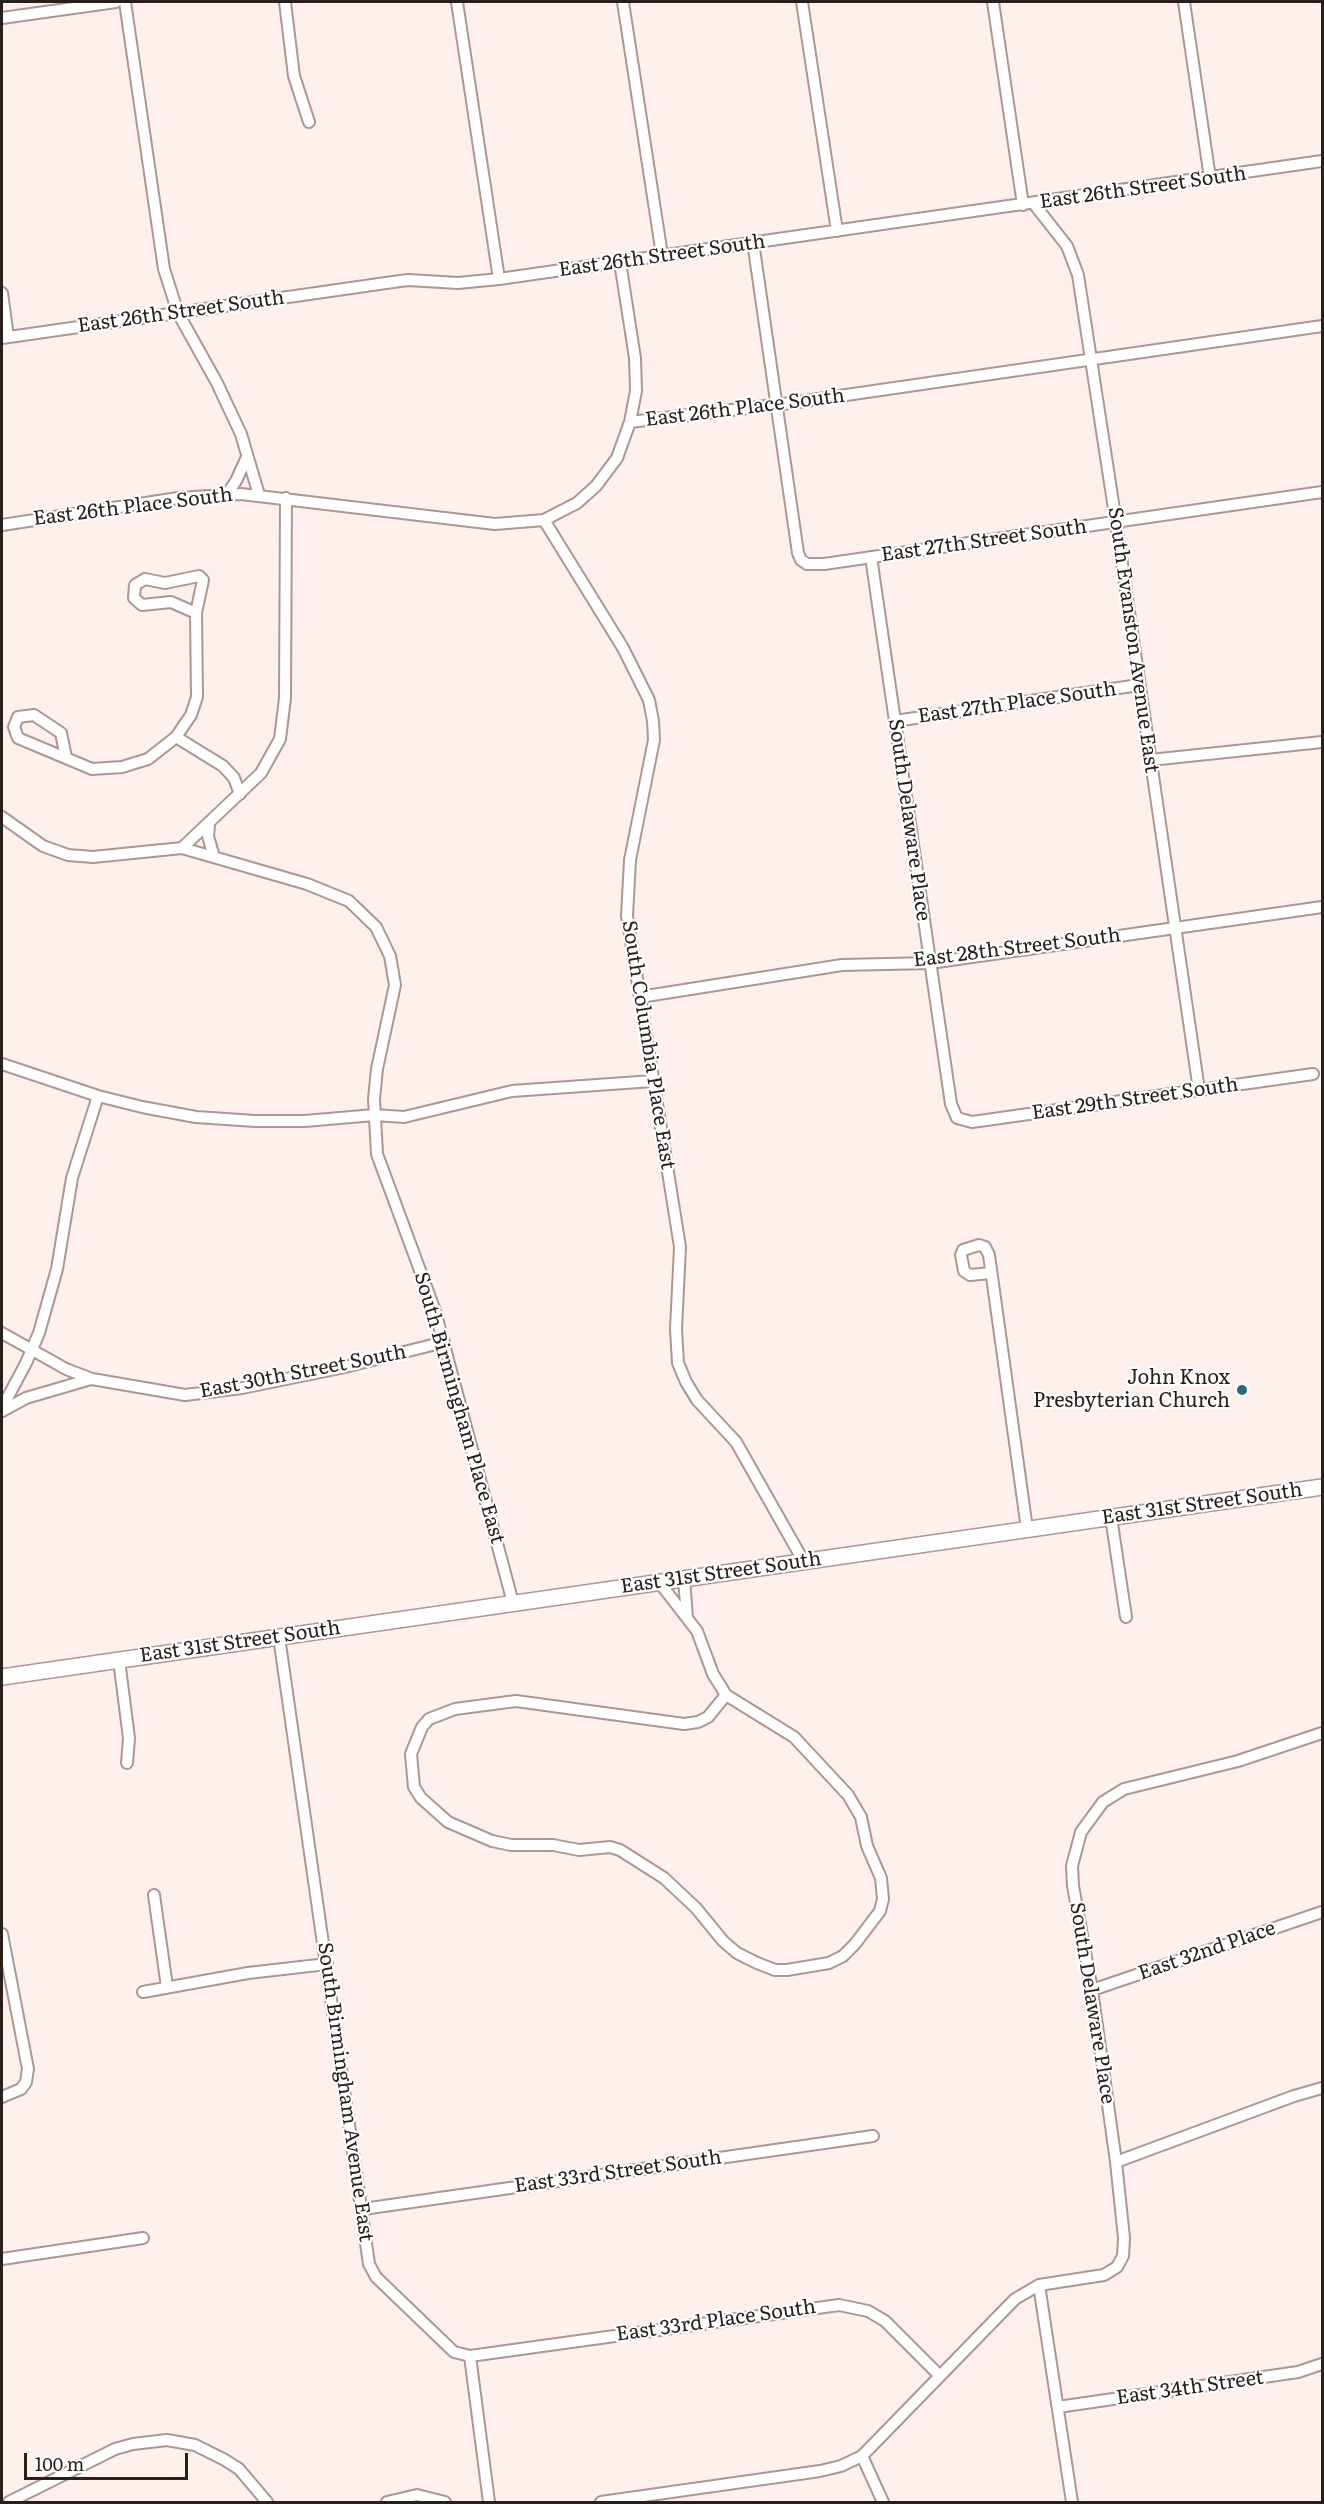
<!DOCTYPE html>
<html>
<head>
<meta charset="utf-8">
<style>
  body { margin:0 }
  #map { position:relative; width:1324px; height:2504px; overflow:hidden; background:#fff0ed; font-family:Literata,serif }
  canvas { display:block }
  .frame { position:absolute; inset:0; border:3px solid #29201e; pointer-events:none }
  .scale { position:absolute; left:24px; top:2453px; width:164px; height:27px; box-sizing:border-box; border:3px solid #29201e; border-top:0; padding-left:8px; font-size:18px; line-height:21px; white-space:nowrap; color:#29201e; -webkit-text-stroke:4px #fff; paint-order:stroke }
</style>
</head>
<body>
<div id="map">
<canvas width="1324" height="2504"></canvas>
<div class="frame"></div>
<div class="scale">100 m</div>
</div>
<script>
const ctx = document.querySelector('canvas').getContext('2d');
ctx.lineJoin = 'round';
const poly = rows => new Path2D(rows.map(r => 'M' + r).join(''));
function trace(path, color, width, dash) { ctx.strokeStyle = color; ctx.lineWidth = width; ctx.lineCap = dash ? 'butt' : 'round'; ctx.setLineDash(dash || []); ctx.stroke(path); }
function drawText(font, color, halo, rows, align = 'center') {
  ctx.font = font + ' Literata,serif'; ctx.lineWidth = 4.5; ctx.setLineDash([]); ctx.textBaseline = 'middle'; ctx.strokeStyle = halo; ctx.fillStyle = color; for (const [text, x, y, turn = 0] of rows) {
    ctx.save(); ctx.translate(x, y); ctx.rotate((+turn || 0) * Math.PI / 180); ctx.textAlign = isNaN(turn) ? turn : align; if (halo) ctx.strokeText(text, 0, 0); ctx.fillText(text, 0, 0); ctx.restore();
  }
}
const street = poly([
  [125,2,164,269,178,313,217,383,241,434,259,495],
  [285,2,294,76,309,122],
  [457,2,499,279],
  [623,2,662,255],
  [802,2,837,231],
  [993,2,1023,205],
  [1184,2,1210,178],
  [2,18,116,2],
  [1034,204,1067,246,1078,275,1114,509,1199,1090],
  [753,242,798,553,801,560,807,564,824,564,1322,492],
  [2,293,8,337],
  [2,338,393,282,408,280,458,283,499,279,1322,161],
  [630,422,791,403,1322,326],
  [227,494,236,481,247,457],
  [544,520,623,648,649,700,653,721,654,740,630,860,627,916,680,1247,676,1329,678,1363,686,1382,697,1400,736,1442,804,1562],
  [2,525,178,498,241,494,495,524,544,520,577,503,596,486,617,458,630,422,636,391,635,358,620,262],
  [871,557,951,1104,957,1118,972,1122,1313,1074],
  [895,721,1139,685],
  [176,737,223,766,234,778,240,794],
  [66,757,61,733,34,715,18,717,14,727,18,738,92,769,122,767,148,759,176,737,191,715,197,697,196,613,203,580,199,576,165,583,145,579,135,585,134,598,142,605,171,602,196,613],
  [1150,760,1322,742],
  [2,817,43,846,68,855,93,857,182,848,307,884,349,901,376,927,390,956,395,985,377,1069,374,1099,377,1154,435,1311,513,1603],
  [209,825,208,836,214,857],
  [182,848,261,773,280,739,285,698,286,498],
  [640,997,842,965,930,963,1322,907],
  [2,1064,98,1096,142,1107,196,1117,255,1121,305,1121,374,1115,404,1117,512,1091,653,1081],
  [991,1273,970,1275,964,1271,961,1255,963,1250,979,1245,985,1247,989,1255,1027,1529],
  [2,1333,66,1369,92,1379,185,1395,242,1388,345,1367,444,1342],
  [2,1408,26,1363,39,1333,57,1269,72,1178,98,1096],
  [2,1411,26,1398,91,1379],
  [1111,1517,1126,1617],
  [684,1578,687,1618],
  [659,1582,697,1631,713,1674,726,1695],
  [279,1637,369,2264,376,2277,454,2352,470,2356,489,2502],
  [119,1660,129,1738,127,1763],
  [726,1695,794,1737,848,1795,861,1817,867,1846,881,1878,883,1899,880,1911,855,1944,843,1956,829,1963,787,1970,775,1970,757,1963,737,1953,723,1941,696,1908,664,1878,620,1850,610,1847,579,1850,553,1845,511,1845,492,1841,448,1822,421,1798,414,1787,411,1754,422,1727,429,1719,455,1709,516,1701,684,1724,698,1722,708,1717,726,1695],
  [154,1895,167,1987],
  [2,1934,28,2069,26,2082,21,2089,2,2097],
  [1092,1990,1322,1912],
  [143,1992,248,1973,327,1964],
  [1116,2162,1294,2096,1322,2088],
  [363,2209,873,2136],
  [2,2259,143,2238],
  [1039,2285,1072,2502],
  [470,2356,839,2305,868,2311,885,2321,939,2375],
  [1058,2407,1298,2372,1322,2364],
  [862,2456,883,2502],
  [9,2502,115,2449,133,2444,167,2440,195,2445,225,2460,239,2469,267,2502],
  [387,2502,417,2495,445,2502],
  [601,2502,820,2471,841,2466,862,2456,1015,2299,1039,2285,1104,2275,1117,2267,1123,2256,1124,2238,1116,2162,1092,1990,1073,1886,1072,1866,1081,1832,1103,1802,1124,1789,1238,1761,1322,1733]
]);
const secondary = poly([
  [2,1677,1322,1487]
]);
const markers = [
  [1242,1390,6,"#286b7d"]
];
const streetNames = [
  ["East 26th Street South",1143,188,-8],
  ["East 26th Street South",662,256,-8],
  ["East 26th Street South",181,312,-8],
  ["East 26th Place South",745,408,-7],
  ["East 26th Place South",133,507,-7],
  ["East 27th Street South",984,541,-8],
  ["South Evanston Avenue East",1133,640,82],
  ["East 27th Place South",1017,703,-8],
  ["South Delaware Place",909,820,82],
  ["East 28th Street South",1017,948,-7],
  ["South Columbia Place East",648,1045,81],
  ["East 29th Street South",1135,1099,-8],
  ["East 30th Street South",303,1372,-11],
  ["South Birmingham Place East",459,1408,74],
  ["East 31st Street South",1202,1504,-8],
  ["East 31st Street South",721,1573,-8],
  ["East 31st Street South",240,1642,-8],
  ["East 32nd Place",1207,1951,-19],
  ["South Delaware Place",1092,2003,81],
  ["South Birmingham Avenue East",345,2092,82],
  ["East 33rd Street South",618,2172,-8],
  ["East 33rd Place South",716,2321,-8],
  ["East 34th Street",1190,2388,-8]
];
const poiNames = [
  ["John Knox",1230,1378],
  ["Presbyterian Church",1230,1401]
];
trace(street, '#ad9793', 14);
trace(secondary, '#ad9793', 18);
trace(street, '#fff', 10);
trace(secondary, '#fff', 15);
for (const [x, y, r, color] of markers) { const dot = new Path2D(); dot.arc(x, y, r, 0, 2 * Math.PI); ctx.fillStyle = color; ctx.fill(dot); trace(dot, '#fff', 2); }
drawText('20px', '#29201e', '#fff', streetNames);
drawText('20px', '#29201e', '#fff', poiNames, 'right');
</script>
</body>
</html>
